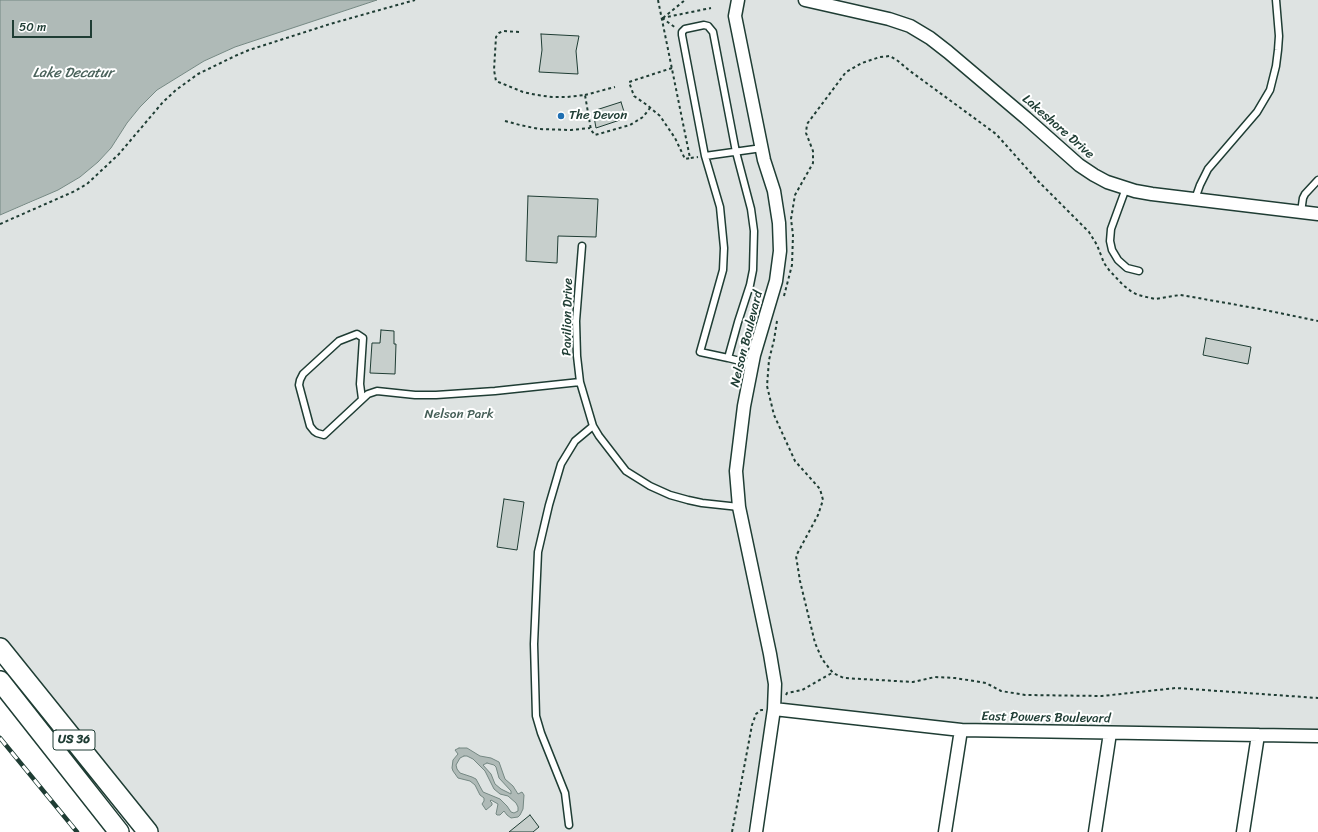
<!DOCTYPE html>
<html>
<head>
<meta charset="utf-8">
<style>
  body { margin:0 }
  #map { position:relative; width:1318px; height:832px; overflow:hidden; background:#fff; font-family:Sriracha,sans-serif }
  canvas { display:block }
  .scale { position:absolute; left:12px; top:20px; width:80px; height:18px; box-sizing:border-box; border:2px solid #1f3d34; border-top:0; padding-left:5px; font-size:12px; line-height:14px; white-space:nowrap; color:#1f3d34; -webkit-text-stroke:3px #fff; paint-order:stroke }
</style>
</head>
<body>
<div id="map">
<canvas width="1318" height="832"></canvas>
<div class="scale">50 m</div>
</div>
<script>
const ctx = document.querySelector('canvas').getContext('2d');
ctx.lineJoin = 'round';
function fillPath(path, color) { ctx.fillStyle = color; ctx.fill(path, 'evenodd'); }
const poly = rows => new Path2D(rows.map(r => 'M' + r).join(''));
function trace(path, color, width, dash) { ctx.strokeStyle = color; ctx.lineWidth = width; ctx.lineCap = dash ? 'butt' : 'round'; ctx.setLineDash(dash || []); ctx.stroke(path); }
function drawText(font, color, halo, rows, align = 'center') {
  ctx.font = font + ' Sriracha,sans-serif'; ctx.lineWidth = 4; ctx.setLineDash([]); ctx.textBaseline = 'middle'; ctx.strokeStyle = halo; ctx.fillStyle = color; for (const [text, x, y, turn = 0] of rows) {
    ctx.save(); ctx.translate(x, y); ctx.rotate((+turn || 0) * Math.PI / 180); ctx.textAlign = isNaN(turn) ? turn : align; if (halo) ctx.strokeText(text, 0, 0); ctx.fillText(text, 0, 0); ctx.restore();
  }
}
const green = poly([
  [377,0,1318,0,1318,732,963,725,768,704,748,832,157,832,0,638,0,215,32,202,80,177,98,162,111,148,127,123,140,107,157,90,204,61,235,47]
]);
const water = poly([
  [0,0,377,0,235,47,204,61,157,90,140,107,127,123,111,148,98,162,80,177,58,190,0,215,0,0],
  [459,748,467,748,480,756,491,758,499,762,505,779,513,786,518,794,522,792,524,795,523,809,520,815,518,817,511,818,507,815,504,811,500,815,497,815,496,814,498,804,491,800,490,801,492,803,492,805,486,810,482,804,484,801,484,798,480,795,475,785,470,781,458,778,453,771,452,768,453,760,458,754,455,750,459,748],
  [464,756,467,756,473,759,485,771,494,789,500,794,508,796,516,803,518,807,518,811,514,813,511,812,507,806,500,799,483,792,476,779,472,777,460,773,457,769,456,765,460,758,464,756],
  [487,763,494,765,496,767,499,778,511,791,511,794,501,789,495,784,491,774,483,765,487,763]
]);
const building = poly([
  [541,34,579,36,576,51,578,74,539,72,542,50,541,34],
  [621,102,626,118,596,128,593,111,621,102],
  [528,196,598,199,596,237,558,236,557,263,526,261,528,196],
  [381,330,394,331,394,344,396,344,395,374,370,373,372,343,380,343,381,330],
  [1206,338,1251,347,1248,364,1203,355,1206,338],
  [504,499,524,502,517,550,497,547,504,499],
  [530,815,539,827,533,832,509,832,530,815]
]);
const path = poly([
  [658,0,690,158,698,157],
  [662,18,711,8],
  [662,18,676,28],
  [663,18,685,0],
  [519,32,503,31,499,33,496,37,494,70,496,81,523,92,537,95,552,97,567,97,585,95,591,130,595,135,630,125,643,117,650,108],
  [672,68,629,82,634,96,647,105,660,116,675,138,685,159,690,158],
  [585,95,615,87],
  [505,121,520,125,539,129,571,130,590,128],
  [0,224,75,191,87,184,119,154,163,102,176,90,198,74,235,56,249,50,330,24,415,0],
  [784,296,792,265,793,235,791,219,795,195,813,163,813,151,806,133,807,124,846,72,862,63,880,57,890,56,898,61,910,71,996,134,1039,182,1089,232,1097,245,1104,263,1109,270,1123,285,1132,292,1138,295,1155,299,1180,295,1198,298,1260,309,1318,321],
  [777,321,774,340,769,360,767,386,774,415,795,461,820,489,823,500,818,515,796,556,800,581,815,643,822,659,833,673,844,678,913,682,935,677,955,678,986,683,1001,691,1025,695,1102,696,1176,688,1318,698],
  [786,695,787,693,802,690,832,673],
  [732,832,752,725,756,714,761,710,763,710]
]);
const service = poly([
  [705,156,762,148],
  [1126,188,1111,229,1110,241,1112,250,1118,260,1127,268,1139,271],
  [1195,199,1200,185,1208,169,1257,112,1270,90,1276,66,1278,50,1279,36,1276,0],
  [1301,212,1303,198,1305,194,1318,180],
  [582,246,576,321,577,356,580,382,593,426,599,436,626,471,650,486,670,495,688,500,702,503,739,507],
  [728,358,738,322,750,285,753,270,754,231,751,209,736,152,713,32,708,26,704,25,685,29,682,32,682,35,705,156,720,207,724,248,723,270,700,352,728,358,752,364],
  [362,399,360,384,363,338,357,334,339,341,303,374,300,380,299,385,310,426,314,431,317,433,324,435,368,394,377,391,415,395,436,395,495,391,580,382],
  [569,825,565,793,541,733,536,716,534,644,538,552,549,505,561,464,575,441,593,426]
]);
const minor = poly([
  [738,0,735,16,764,160,774,191,779,223,780,251,776,281,754,355,744,406,736,471,739,507,770,654,775,684,774,709,756,832],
  [805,0,889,19,910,26,930,38,948,52,1026,118,1079,165,1094,175,1107,182,1135,191,1152,194,1318,214],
  [774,709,961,730,1318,736],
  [945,832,961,730],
  [1095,832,1110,733],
  [1243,832,1258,735]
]);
const primary = poly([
  [0,648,148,832],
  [0,681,119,832]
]);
const rail = poly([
  [0,738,77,832]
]);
const markers = [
  [561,116,4,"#1f6fb2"]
];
const shields = [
  [74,740,42]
];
const shieldNames = [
  ["US 36",74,740]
];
const poiNames = [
  ["The Devon",569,116]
];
const streetNames = [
  ["Lakeshore Drive",1058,127,41],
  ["Pavilion Drive",568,317,-89],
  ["Nelson Boulevard",747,339,-76],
  ["East Powers Boulevard",1046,718,1]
];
const parkNames = [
  ["Nelson Park",459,415]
];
const waterNames = [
  ["Lake Decatur",73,73]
];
fillPath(green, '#dee3e2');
fillPath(water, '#afbab7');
trace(water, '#758883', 1);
fillPath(building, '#c7cfcc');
trace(building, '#1f3d34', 1);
trace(service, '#1f3d34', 9);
trace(minor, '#1f3d34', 15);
trace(primary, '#1f3d34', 22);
trace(path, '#1f3d34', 2, [3, 3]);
trace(service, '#fff', 6);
trace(minor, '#fff', 12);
trace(primary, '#fff', 19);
trace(rail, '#1f3d34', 4.5);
trace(rail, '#fff', 3, [9]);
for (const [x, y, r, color] of markers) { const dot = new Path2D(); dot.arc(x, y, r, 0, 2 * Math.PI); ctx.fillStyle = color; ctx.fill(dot); trace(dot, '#fff', 1.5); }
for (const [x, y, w] of shields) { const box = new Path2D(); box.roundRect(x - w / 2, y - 10, w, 20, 3); ctx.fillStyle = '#fff'; ctx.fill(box); trace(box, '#1f3d34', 1); }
drawText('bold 12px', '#1f3d34', null, shieldNames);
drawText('13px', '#1f3d34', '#fff', poiNames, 'left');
drawText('13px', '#1f3d34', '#fff', streetNames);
drawText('13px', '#455e57', '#fff', parkNames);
drawText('italic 14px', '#4a625b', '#fff', waterNames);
</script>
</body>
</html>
